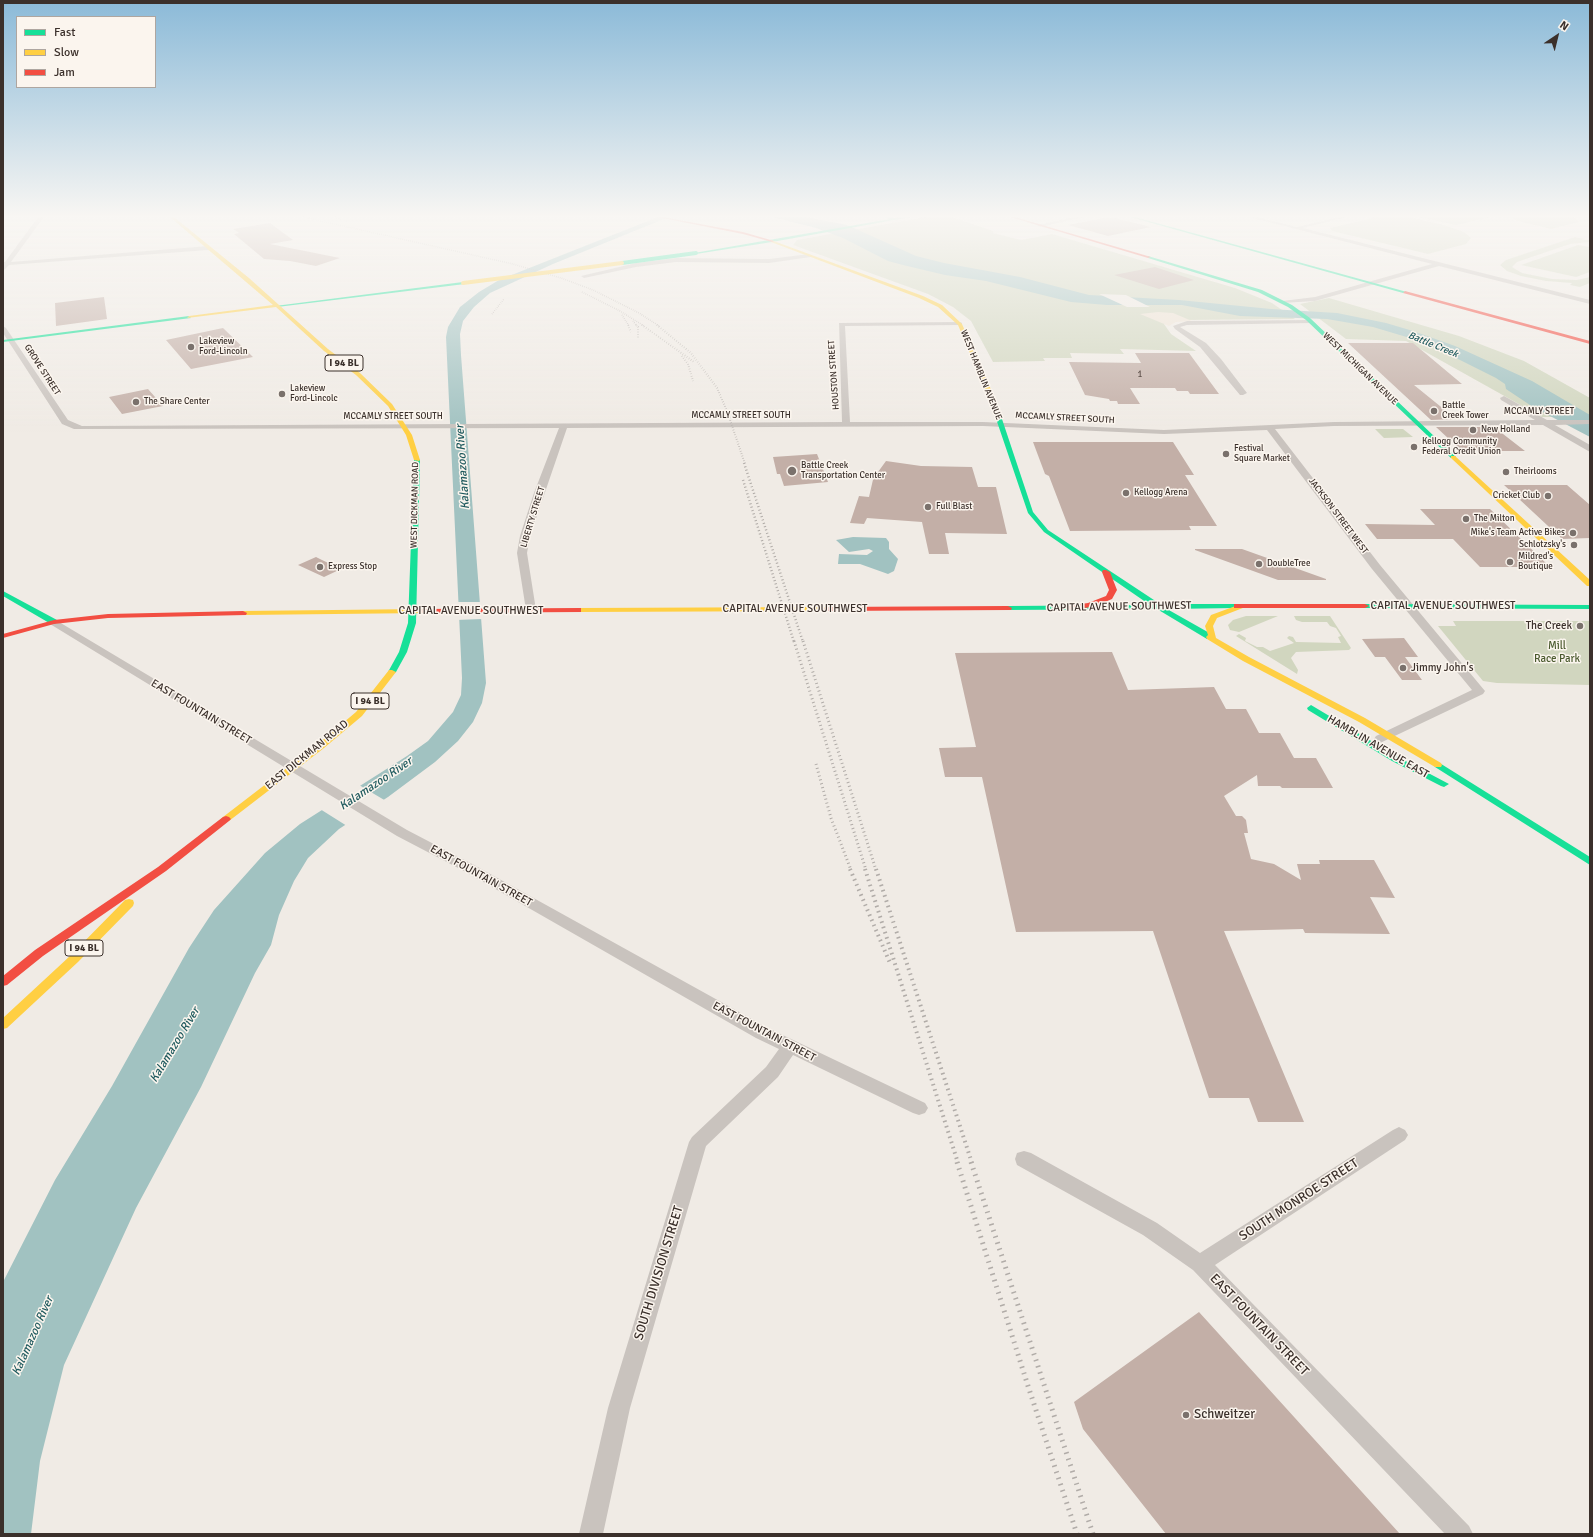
<!DOCTYPE html>
<html>
<head>
<meta charset="utf-8">
<style>
  body { margin:0 }
  #map { position:relative; width:1593px; height:1537px; overflow:hidden; background:#f0ebe5; font-family:Signika,sans-serif }
  canvas { display:block }
  .frame { position:absolute; inset:0; border:4px solid #3b302b; pointer-events:none }
  .legend { position:absolute; left:16px; top:16px; width:140px; height:72px; box-sizing:border-box; background:#fbf5ee; border:1px solid #aea6a0; margin:0; padding:5px 7px; list-style:none; font-size:12px; color:#3b302b }
  .legend li { display:flex; align-items:center; gap:8px; height:20px }
  .legend b { width:20px; border:1px solid #aea6a0 }
  .north { position:absolute; left:1537px; top:16px; width:40px; height:40px; -webkit-text-stroke:3px #fbf5ee; paint-order:stroke; rotate:35deg; font-size:11px; font-weight:700; line-height:16px; text-align:center; color:#3b302b }
  .north::after { content:''; display:block; margin:auto; width:14px; height:18px; background:#3b302b; clip-path:polygon(50% 0,100% 100%,50% 72%,0 100%) }
</style>
</head>
<body>
<div id="map">
<canvas width="1593" height="1537"></canvas>
<div class="frame"></div>
<ul class="legend">
<li><b style="height:5px;background:#16e098"></b>Fast</li>
<li><b style="height:5px;background:#ffcf43"></b>Slow</li>
<li><b style="height:5px;background:#f24e42"></b>Jam</li>
</ul>
<div class="north">N</div>
</div>
<script>
const ctx = document.querySelector('canvas').getContext('2d');
ctx.lineJoin = 'round';
function fillPath(path, color) { ctx.fillStyle = color; ctx.fill(path, 'evenodd'); }
const poly = rows => new Path2D(rows.map(r => 'M' + r).join(''));
function trace(path, color, width, dash) { ctx.strokeStyle = color; ctx.lineWidth = width; ctx.lineCap = dash ? 'butt' : 'round'; ctx.setLineDash(dash || []); ctx.stroke(path); }
function drawText(font, color, halo, rows, align = 'center') {
  ctx.font = font + ' Signika,sans-serif'; ctx.lineWidth = 3; ctx.setLineDash([]); ctx.textBaseline = 'middle'; ctx.strokeStyle = halo; ctx.fillStyle = color; for (const [text, x, y, turn = 0] of rows) {
    ctx.save(); ctx.translate(x, y); ctx.rotate((+turn || 0) * Math.PI / 180); ctx.textAlign = isNaN(turn) ? turn : align; if (halo) ctx.strokeText(text, 0, 0); ctx.fillText(text, 0, 0); ctx.restore();
  }
}
const green = poly([
  [926,217,952,217,993,231,993,233,1021,240,1052,234,1235,288,1272,303,1295,319,1182,320,1164,324,1171,334,1196,351,1120,349,1124,354,1070,353,1072,358,1043,358,1045,361,993,362,971,321,953,307,928,294,793,245,797,240],
  [1377,217,1408,217,1444,225,1464,232,1471,238,1466,244,1428,254,1332,231,1330,228],
  [1418,217,1491,217,1456,225],
  [1508,217,1567,217,1575,218,1579,222,1551,229,1518,221],
  [1575,237,1585,239,1582,240,1590,240,1590,242,1570,244,1517,262,1512,267,1522,273,1552,279,1577,280,1590,277,1590,283,1580,287,1570,285,1572,283,1546,281,1521,276,1507,271,1500,265,1506,260],
  [1578,245,1590,247,1590,272,1576,277,1521,265],
  [1329,298,1459,336,1524,361,1590,398,1590,417,1542,417,1406,341,1346,339,1300,304],
  [1375,429,1403,429,1413,437,1384,438],
  [1246,616,1278,616,1239,632,1230,630,1228,625,1233,620],
  [1294,616,1330,616,1351,648,1349,650,1296,652,1291,658,1298,670,1297,674,1236,636,1239,634,1246,638,1245,641,1257,647,1263,647,1270,651,1294,643,1287,638,1289,636,1293,637,1296,642,1341,643,1338,637,1341,636,1336,628,1330,626,1327,622,1302,622,1296,620],
  [1453,621,1590,621,1590,685,1497,683,1483,681,1438,626,1456,626]
]);
const plaza = poly([
  [1158,312,1173,313,1192,321,1176,322,1169,326,1140,314]
]);
const water = poly([
  [658,217,669,217,553,264,490,293,474,307,463,321,460,334,461,355,486,683,482,703,473,722,458,741,435,762,388,797,339,829,308,858,294,881,279,915,271,945,255,973,201,1087,136,1208,64,1365,40,1461,31,1534,3,1534,3,1282,55,1180,112,1086,189,948,214,910,265,853,300,824,407,756,428,741,453,712,461,695,462,678,446,337,448,327,460,307,479,292,499,280],
  [772,217,806,217,847,225,916,256,944,263,1020,277,1089,295,1179,300,1271,309,1337,313,1386,323,1413,331,1455,346,1532,381,1590,415,1590,437,1533,407,1506,389,1505,384,1496,378,1448,354,1420,341,1373,327,1327,319,1240,316,1182,305,1107,305,1071,302,986,281,945,275,903,265,888,261,843,238,816,228],
  [853,537,886,538,889,542,889,549,898,559,894,571,888,574,860,564,838,564,839,554,867,555,873,551,869,549,849,552,836,540]
]);
const pier = poly([
  [1099,294,1126,295,1150,307,1127,307],
  [456,602,481,602,482,619,456,620],
  [359,785,386,801,347,826,320,809]
]);
const building = poly([
  [1104,218,1115,218,1151,227,1108,236,1068,225],
  [270,223,293,240,270,244,340,258,316,266,290,261,264,259,234,234,239,233,233,229],
  [1155,267,1194,280,1159,289,1114,275],
  [104,297,107,319,56,326,55,303],
  [223,328,253,357,191,369,166,340],
  [1348,343,1413,343,1462,384,1414,385,1456,419,1431,420],
  [1135,353,1189,353,1219,394,1190,394,1188,391,1177,391,1175,388,1130,388,1140,404,1118,404,1117,401,1110,401,1109,399,1085,395,1069,362,1141,363],
  [148,389,163,406,122,414,109,397],
  [1436,427,1494,427,1525,451,1462,451],
  [1033,442,1173,442,1194,475,1185,475,1217,526,1189,526,1191,530,1070,531,1049,476,1045,474],
  [817,454,828,482,784,486,780,474,777,474,773,457],
  [886,461,921,466,972,467,978,487,996,487,1007,534,945,533,949,554,929,554,922,522,867,518,864,524,850,523,859,496,869,497,875,471,878,472],
  [1504,485,1567,485,1590,505,1590,538,1562,539],
  [1420,509,1490,509,1550,567,1480,567,1453,539,1377,539,1365,524,1435,525],
  [1195,549,1242,549,1326,579,1326,580,1278,580,1195,550],
  [316,557,322,560,341,569,324,577,298,565],
  [1404,638,1418,657,1405,657,1422,680,1402,680,1385,657,1375,657,1362,639],
  [1112,652,1128,690,1214,687,1226,709,1246,709,1259,733,1280,733,1294,758,1316,758,1333,788,1282,788,1280,786,1258,786,1257,775,1224,796,1236,816,1242,816,1246,820,1248,833,1244,833,1251,859,1274,864,1301,880,1297,864,1320,864,1319,860,1374,860,1395,898,1370,897,1390,934,1305,933,1303,929,1224,931,1304,1122,1258,1122,1249,1098,1209,1098,1153,931,1016,932,982,777,945,777,939,748,976,747,955,653],
  [1199,1312,1400,1534,1166,1534,1083,1429,1074,1402]
]);
const street = poly([
  [38,217,44,217,11,262,208,246,211,248,208,250,9,265,3,271,3,262,5,262,38,217],
  [1075,217,1085,217,1040,227,1037,225,1075,217],
  [1249,217,1257,217,1297,227,1339,217,1347,217,1303,228,1590,300,1590,304,1439,266,1315,301,1282,303,1282,301,1315,297,1432,264,1249,217],
  [809,254,812,256,811,257,769,263,676,262,636,267,584,278,581,276,636,263,676,258,769,259,809,254],
  [1310,320,1313,322,1312,323,1187,325,1180,327,1206,343,1221,359,1247,393,1243,395,1240,395,1200,347,1175,329,1173,326,1187,321,1310,320],
  [960,322,962,323,962,325,845,326,850,422,983,422,1164,430,1334,422,1535,420,1501,400,1500,398,1504,396,1547,420,1590,420,1590,424,1555,425,1590,445,1590,452,1543,425,1334,426,1275,429,1380,565,1485,691,1483,694,1380,743,1376,742,1374,739,1376,736,1472,690,1372,569,1267,430,1164,434,983,426,567,428,530,536,527,553,536,610,531,613,526,610,517,553,520,536,534,493,559,428,74,429,62,424,3,333,3,326,6,328,68,420,82,426,842,422,839,323,960,322],
  [54,619,407,830,474,865,768,1028,925,1103,928,1108,925,1113,919,1115,913,1113,793,1055,778,1077,706,1146,630,1408,603,1534,579,1534,608,1408,689,1142,692,1137,766,1067,779,1049,756,1038,464,871,397,836,50,624,49,622,54,619],
  [1399,1127,1405,1130,1408,1135,1405,1140,1215,1265,1469,1526,1473,1534,1445,1534,1193,1270,1143,1235,1017,1165,1015,1159,1017,1153,1024,1151,1031,1153,1157,1223,1200,1253,1393,1130,1399,1127]
]);
const fast = poly([
  [884,217,895,218,911,217,772,242,696,254,694,253,890,219,884,217],
  [1130,217,1135,217,1407,292,1403,293,1130,217],
  [1148,256,1262,290,1292,305,1310,318,1456,457,1451,458,1306,320,1288,307,1258,292,1148,258,1148,256],
  [463,282,465,284,277,307,275,306,463,282],
  [189,316,191,318,3,342,3,340,189,316],
  [993,399,996,401,1033,512,1048,530,1160,604,1240,604,1240,608,1237,608,1167,609,1213,635,1214,637,1213,639,1207,639,1157,609,1005,610,1004,608,1008,606,1150,605,1044,532,1028,513,990,401,993,399],
  [417,458,420,460,416,623,407,652,396,672,392,674,388,672,399,652,408,623,414,460,417,458],
  [3,591,57,620,58,622,54,624,51,624,3,596,3,591],
  [1362,604,1590,605,1590,609,1365,608,1362,608,1362,604],
  [1311,705,1398,757,1449,784,1444,787,1441,786,1392,761,1308,710,1307,708,1311,705],
  [1438,762,1590,857,1590,865,1435,767,1434,765,1435,763,1438,762]
]);
const slow = poly([
  [170,217,174,217,249,278,328,349,360,373,392,404,412,435,420,460,419,461,414,460,406,435,388,406,356,375,324,351,276,307,187,318,189,316,273,305,170,217],
  [771,240,923,296,942,305,962,324,996,401,995,402,990,401,958,325,938,307,919,298,771,242,771,240],
  [1451,456,1455,456,1590,580,1590,586,1587,586,1451,458,1451,456],
  [1241,604,1247,604,1248,606,1217,618,1213,626,1216,638,1249,657,1365,718,1441,763,1442,765,1441,767,1435,767,1359,722,1243,661,1207,639,1206,637,1208,635,1205,626,1211,615,1241,604],
  [827,607,830,607,830,611,578,612,574,610,578,608,827,607],
  [423,609,427,611,426,613,243,615,239,613,243,611,423,609],
  [389,670,392,670,396,672,362,716,324,748,229,821,223,821,221,819,223,817,318,744,356,712,389,670],
  [129,899,133,900,134,903,133,906,78,962,7,1028,3,1029,3,1018,70,956,125,900,129,899]
]);
const jam = poly([
  [657,217,663,217,743,232,774,241,772,242,743,234,657,217],
  [1010,217,1015,217,1151,257,1148,258,1010,217],
  [1405,291,1590,341,1590,344,1403,293,1405,291],
  [1103,570,1106,570,1110,572,1117,590,1112,599,1093,607,1067,610,1067,606,1088,603,1106,596,1109,590,1102,572,1103,570],
  [1234,604,1365,604,1369,606,1365,608,1234,608,1234,604],
  [1008,606,1012,608,1011,610,827,611,823,609,827,607,1008,606],
  [578,608,581,608,581,612,423,613,419,611,423,609,578,608],
  [243,611,247,613,246,615,108,618,54,624,3,638,3,634,54,620,108,614,243,611],
  [226,816,229,817,231,819,229,821,166,871,43,956,7,985,3,986,3,976,35,950,158,867,223,817,226,816]
]);
const railFar5 = poly([
  [303,217,513,264,561,278,593,290,639,313,659,326],
  [335,217,348,222],
  [582,292,620,311,644,326],
  [492,314,504,299],
  [622,315,629,326],
  [633,321,637,326]
]);
const railFar4 = poly([
  [628,325,631,332],
  [636,325,638,327,638,339],
  [642,325,694,362],
  [657,325,691,353,717,388,727,411,745,464],
  [682,356,688,364,693,381]
]);
const railFar3 = poly([
  [744,463,803,642],
  [743,480,794,642]
]);
const railFar2 = poly([
  [794,641,866,870],
  [803,641,876,870],
  [816,764,831,818,851,870]
]);
const railFar1 = poly([
  [850,869,890,963],
  [865,869,958,1163],
  [876,869,972,1163]
]);
const rail = poly([
  [957,1162,1028,1386,1077,1534],
  [971,1162,1093,1534]
]);
const fastBridge = poly([
  [622,263,696,253]
]);
const slowBridge = poly([
  [463,283,622,263]
]);
const markers = [
  [191,347,4,"#7a716c"],
  [282,394,4,"#7a716c"],
  [136,402,4,"#7a716c"],
  [1434,411,4,"#7a716c"],
  [1473,430,4,"#7a716c"],
  [1414,447,4,"#7a716c"],
  [1226,454,4,"#7a716c"],
  [792,471,5,"#7a716c"],
  [1506,472,4,"#7a716c"],
  [1126,493,4,"#7a716c"],
  [1548,496,4,"#7a716c"],
  [928,507,4,"#7a716c"],
  [1466,519,4,"#7a716c"],
  [1573,533,4,"#7a716c"],
  [1574,545,4,"#7a716c"],
  [1510,562,4,"#7a716c"],
  [1259,564,4,"#7a716c"],
  [320,567,4,"#7a716c"],
  [1580,626,4,"#7a716c"],
  [1403,668,4,"#7a716c"],
  [1186,1415,4,"#7a716c"]
];
const farPoinames = [
  ["Lakeview",199,342],
  ["Ford-Lincoln",199,352],
  ["Lakeview",290,389],
  ["Ford-Lincolc",290,399],
  ["The Share Center",144,402],
  ["Battle",1442,406],
  ["Creek Tower",1442,416],
  ["New Holland",1481,430],
  ["Kellogg Community",1422,442],
  ["Federal Credit Union",1422,452],
  ["Festival",1234,449],
  ["Square Market",1234,459],
  ["Battle Creek",801,466],
  ["Transportation Center",801,476],
  ["Theirlooms",1514,472],
  ["Kellogg Arena",1134,493],
  ["Cricket Club",1540,496,"right"],
  ["Full Blast",936,507],
  ["The Milton",1474,519],
  ["Mike's Team Active Bikes",1565,533,"right"],
  ["Schlotzsky's",1566,545,"right"],
  ["Mildred's",1518,557],
  ["Boutique",1518,567],
  ["DoubleTree",1267,564],
  ["Express Stop",328,567]
];
const farStreetnames = [
  ["WEST MICHIGAN AVENUE",1360,369,44],
  ["GROVE STREET",42,370,57],
  ["HOUSTON STREET",834,375,-94],
  ["WEST HAMBLIN AVENUE",981,375,68],
  ["MCCAMLY STREET",1539,412],
  ["MCCAMLY STREET SOUTH",741,416],
  ["MCCAMLY STREET SOUTH",393,417],
  ["MCCAMLY STREET SOUTH",1065,418,3],
  ["WEST DICKMAN ROAD",415,505,-89],
  ["JACKSON STREET WEST",1338,516,53],
  ["LIBERTY STREET",533,517,-73]
];
const numberNames = [
  ["1",1140,375]
];
const farWaternames = [
  ["Battle Creek",1433,345,22]
];
const shields = [
  [344,363,38],
  [370,701,38],
  [84,948,38]
];
const shieldNames = [
  ["I 94 BL",344,363],
  ["I 94 BL",370,701],
  ["I 94 BL",84,948]
];
const streetNames = [
  ["CAPITAL AVENUE SOUTHWEST",1443,606],
  ["CAPITAL AVENUE SOUTHWEST",1119,607,-1],
  ["CAPITAL AVENUE SOUTHWEST",795,609],
  ["CAPITAL AVENUE SOUTHWEST",471,611],
  ["EAST FOUNTAIN STREET",201,712,31],
  ["HAMBLIN AVENUE EAST",1378,747,30],
  ["EAST DICKMAN ROAD",307,755,-39],
  ["EAST FOUNTAIN STREET",481,876,29],
  ["EAST FOUNTAIN STREET",764,1032,28]
];
const poiNames = [
  ["The Creek",1572,626],
  ["Jimmy John's",1411,668,"left"]
];
const parkNames = [
  ["Mill",1557,646],
  ["Race Park",1557,659]
];
const waterNames = [
  ["Kalamazoo River",463,467,-94],
  ["Kalamazoo River",376,784,-34],
  ["Kalamazoo River",175,1045,-59],
  ["Kalamazoo River",33,1336,-66]
];
const nearStreetnames = [
  ["SOUTH MONROE STREET",1299,1200,-33],
  ["SOUTH DIVISION STREET",659,1273,-73],
  ["EAST FOUNTAIN STREET",1259,1325,46]
];
const nearPoinames = [
  ["Schweitzer",1194,1415]
];
fillPath(green, '#d1d6bf');
fillPath(plaza, '#eee3d5');
fillPath(water, '#a1c2c1');
fillPath(pier, '#f0ebe5');
fillPath(building, '#c3afa7');
fillPath(street, '#c9c3be');
fillPath(fast, '#16e098');
fillPath(slow, '#ffcf43');
fillPath(jam, '#f24e42');
trace(railFar5, '#b1aca8', 1.5, [0.5, 1.5]);
trace(railFar4, '#b1aca8', 2, [0.5, 2]);
trace(railFar3, '#b1aca8', 2.5, [1, 2.5]);
trace(railFar2, '#b1aca8', 3, [1, 3]);
trace(railFar1, '#b1aca8', 4, [1.5, 4]);
trace(rail, '#b1aca8', 5, [1.5, 5]);
trace(fastBridge, '#16e098', 4);
trace(slowBridge, '#ffcf43', 4);
const sky = ctx.createLinearGradient(0, 0, 0, 432);
sky.addColorStop(0, '#8bbad8');
sky.addColorStop(0.5, '#f8f6f3');
sky.addColorStop(1, '#f8f6f300');
ctx.fillStyle = sky;
ctx.fillRect(0, 0, 1593, 432);
for (const [x, y, r, color] of markers) { const dot = new Path2D(); dot.arc(x, y, r, 0, 2 * Math.PI); ctx.fillStyle = color; ctx.fill(dot); trace(dot, '#fbf5ee', 1.5); }
drawText('9px', '#3b302b', '#fbf5ee', farPoinames, 'left');
drawText('9px', '#3b302b', '#fbf5ee', farStreetnames);
drawText('9px', '#5d504a', null, numberNames);
drawText('italic 10px', '#1f5a5e', '#fbf5ee', farWaternames);
for (const [x, y, w] of shields) { const box = new Path2D(); box.roundRect(x - w / 2, y - 8, w, 16, 3); ctx.fillStyle = '#fbf5ee'; ctx.fill(box); trace(box, '#3b302b', 1); }
drawText('bold 10px', '#3b302b', null, shieldNames);
drawText('11px', '#3b302b', '#fbf5ee', streetNames);
drawText('11px', '#3b302b', '#fbf5ee', poiNames, 'right');
drawText('11px', '#4a5a2e', '#fbf5ee', parkNames);
drawText('italic 12px', '#1f5a5e', '#fbf5ee', waterNames);
drawText('13px', '#3b302b', '#fbf5ee', nearStreetnames);
drawText('13px', '#3b302b', '#fbf5ee', nearPoinames, 'left');
</script>
</body>
</html>
